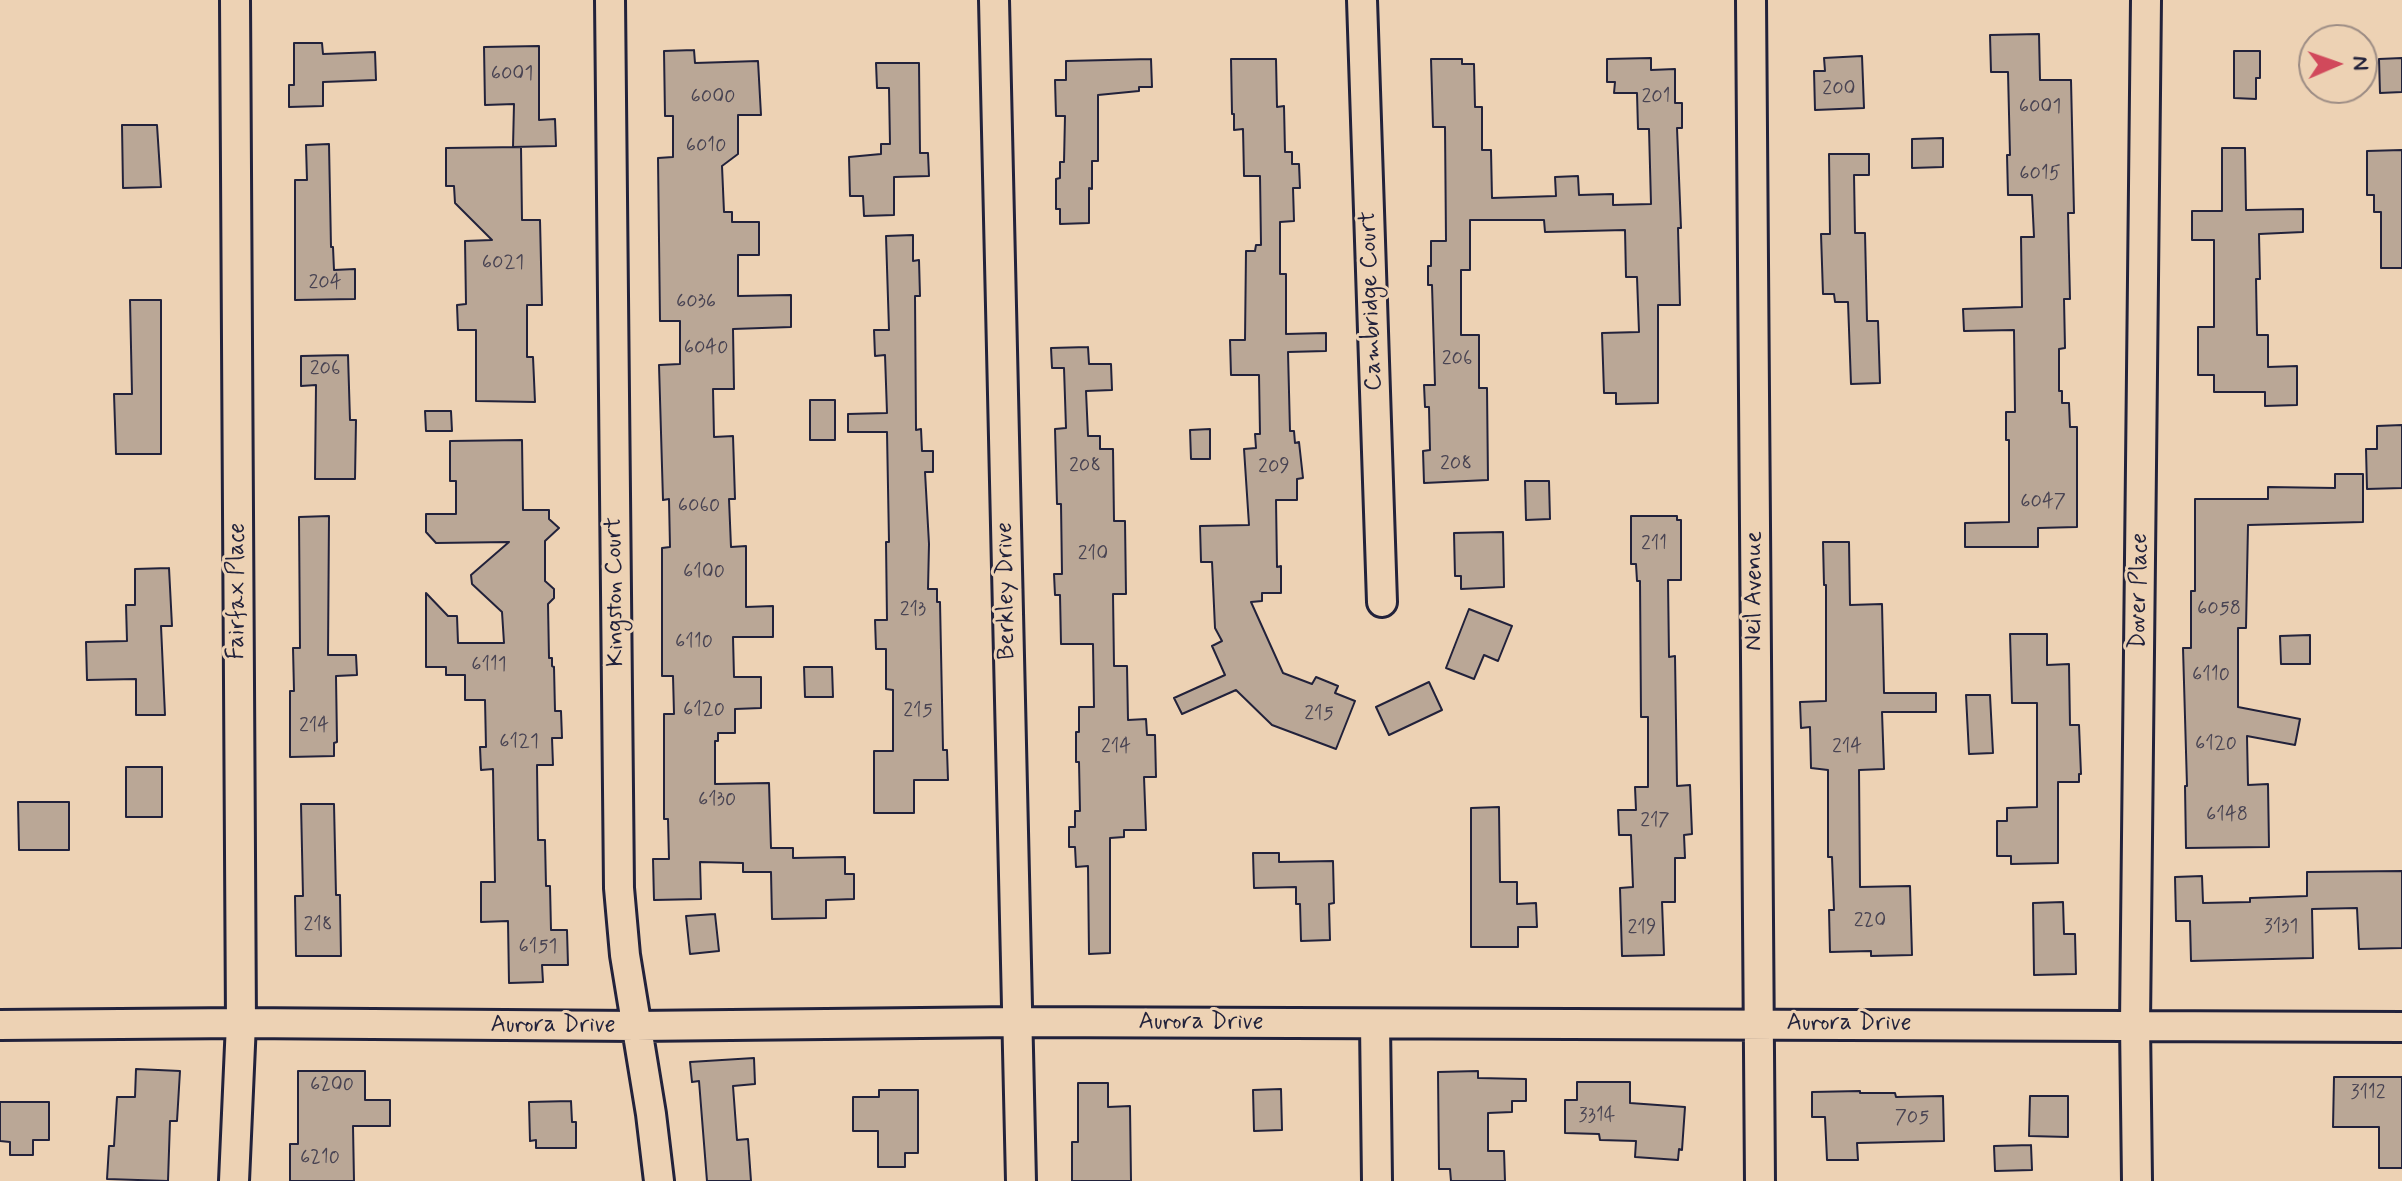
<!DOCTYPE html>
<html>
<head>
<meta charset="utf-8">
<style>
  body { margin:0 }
  #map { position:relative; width:2402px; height:1181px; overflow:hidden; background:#edd2b4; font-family:Mynerve,sans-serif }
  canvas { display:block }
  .north { position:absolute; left:2298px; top:24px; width:80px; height:80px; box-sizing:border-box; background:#edd2b4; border:2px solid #9c8c84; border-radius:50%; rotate:88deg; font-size:22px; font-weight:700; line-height:32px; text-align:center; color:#22223b }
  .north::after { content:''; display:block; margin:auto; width:28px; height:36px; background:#d1495b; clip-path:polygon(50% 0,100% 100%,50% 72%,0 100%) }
</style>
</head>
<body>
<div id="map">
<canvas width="2402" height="1181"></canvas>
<div class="north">N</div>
</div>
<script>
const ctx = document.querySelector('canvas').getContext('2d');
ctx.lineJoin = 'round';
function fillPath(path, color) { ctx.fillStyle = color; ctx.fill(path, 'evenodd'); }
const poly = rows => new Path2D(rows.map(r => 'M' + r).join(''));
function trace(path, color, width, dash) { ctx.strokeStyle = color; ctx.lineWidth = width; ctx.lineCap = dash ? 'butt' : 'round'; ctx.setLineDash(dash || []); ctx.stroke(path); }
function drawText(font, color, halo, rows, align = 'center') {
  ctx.font = font + ' Mynerve,sans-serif'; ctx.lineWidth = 6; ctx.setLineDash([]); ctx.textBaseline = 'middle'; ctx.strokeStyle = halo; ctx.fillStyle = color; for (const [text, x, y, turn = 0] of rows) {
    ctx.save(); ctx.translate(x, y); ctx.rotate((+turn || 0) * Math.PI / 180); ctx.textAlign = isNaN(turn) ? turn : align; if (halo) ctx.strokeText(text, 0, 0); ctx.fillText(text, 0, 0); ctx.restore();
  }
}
const building = poly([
  [2039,34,2040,80,2071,80,2074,213,2068,213,2070,299,2064,299,2065,348,2059,349,2059,391,2062,391,2062,403,2069,403,2070,427,2077,427,2077,527,2038,528,2038,547,1965,547,1965,523,2009,522,2009,440,2006,440,2006,412,2015,412,2014,330,1964,331,1963,309,2022,307,2021,237,2034,237,2032,195,2008,195,2007,155,2010,155,2008,72,1991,72,1990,35,2039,34],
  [294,43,322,43,323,54,375,52,376,80,323,82,323,106,289,107,289,85,294,85,294,43],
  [539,46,539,120,555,119,556,146,513,147,514,104,485,105,484,47,539,46],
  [694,50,695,63,758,61,761,115,738,115,738,154,722,166,724,212,732,212,732,222,759,222,759,255,738,255,738,296,791,295,791,327,733,329,734,389,713,389,714,437,733,436,735,499,729,499,731,547,746,546,746,607,773,606,773,637,733,637,734,677,761,677,761,708,735,709,735,733,718,733,718,741,715,741,715,784,769,783,771,848,793,848,793,858,845,857,845,874,854,874,854,899,826,900,826,918,772,919,771,872,743,872,743,863,700,862,701,899,654,900,653,859,669,859,668,819,664,819,664,714,674,714,673,676,662,676,662,548,670,547,669,499,663,500,659,365,680,364,680,321,660,321,658,158,673,157,673,116,665,116,664,51,694,50],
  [2234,51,2260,51,2260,78,2256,78,2256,99,2234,98,2234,51],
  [1862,56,1864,108,1815,110,1814,71,1825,71,1824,58,1862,56],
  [1651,58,1651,70,1675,69,1675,103,1682,103,1682,128,1677,128,1681,228,1678,228,1680,305,1658,305,1658,403,1616,404,1616,393,1604,393,1602,333,1639,332,1637,277,1626,277,1625,230,1545,232,1544,220,1470,220,1470,270,1461,270,1461,335,1479,335,1479,388,1487,388,1488,480,1424,483,1423,451,1430,450,1429,407,1425,407,1424,385,1435,385,1432,285,1428,285,1428,266,1431,266,1431,241,1446,241,1445,127,1433,127,1431,59,1462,59,1462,64,1474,64,1475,107,1482,107,1482,150,1491,150,1492,198,1556,196,1555,177,1578,176,1579,195,1613,194,1613,205,1651,204,1649,129,1638,129,1637,93,1614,93,1615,82,1607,82,1607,59,1651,58],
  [2402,58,2402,92,2380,93,2379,59,2402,58],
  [1151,59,1152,87,1139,87,1139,91,1098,95,1098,161,1092,161,1092,189,1089,188,1089,223,1060,224,1060,209,1056,209,1056,179,1060,178,1060,162,1064,162,1065,116,1056,116,1055,80,1066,80,1066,61,1151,59],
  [1231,59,1276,59,1277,107,1284,106,1285,152,1292,152,1292,164,1299,164,1300,188,1293,188,1294,221,1280,222,1280,274,1286,274,1286,334,1326,333,1326,351,1288,352,1290,431,1294,431,1295,443,1299,442,1303,478,1297,479,1297,500,1276,500,1277,567,1281,566,1281,593,1262,593,1262,601,1251,602,1283,673,1312,684,1316,677,1338,686,1335,693,1355,701,1336,749,1272,725,1236,690,1182,714,1174,698,1225,675,1212,646,1222,641,1215,628,1212,562,1201,562,1200,526,1249,525,1244,449,1256,448,1255,434,1260,434,1259,375,1231,375,1230,340,1245,340,1246,251,1255,251,1256,245,1261,245,1260,176,1244,176,1243,129,1234,130,1234,114,1232,114,1231,59],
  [876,63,919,63,920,153,928,153,929,176,894,177,894,215,864,216,863,196,850,196,849,157,881,154,881,144,890,144,889,88,877,88,876,63],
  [122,125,157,125,161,187,123,188,122,125],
  [1943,138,1943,167,1912,168,1912,139,1943,138],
  [329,144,331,247,333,247,334,270,355,269,355,299,295,300,295,180,307,180,306,145,329,144],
  [521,147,522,220,540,220,542,305,527,305,527,357,533,357,535,402,476,401,476,330,458,330,457,305,466,304,465,241,492,240,455,203,454,186,446,186,446,148,521,147],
  [2222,148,2245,148,2246,210,2303,209,2303,232,2259,234,2260,279,2256,279,2257,335,2268,335,2268,367,2297,366,2297,405,2265,406,2265,392,2214,392,2214,375,2198,375,2198,327,2214,327,2214,240,2192,240,2192,211,2222,211,2222,148],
  [2402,150,2402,268,2381,268,2381,212,2374,212,2374,195,2367,195,2367,151,2402,150],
  [1829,154,1869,154,1869,175,1854,175,1855,233,1865,233,1867,321,1878,321,1880,383,1851,384,1848,302,1835,302,1834,294,1823,294,1821,234,1830,234,1829,154],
  [913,235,913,261,919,260,920,296,915,296,916,430,921,429,922,451,933,451,933,472,925,472,929,544,928,589,937,589,937,602,940,602,943,750,947,750,948,780,914,780,914,813,874,813,874,751,893,751,893,690,886,689,886,649,876,649,875,620,887,620,886,542,889,542,887,432,848,432,848,414,887,413,885,355,875,356,874,330,889,330,886,236,913,235],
  [130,300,161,300,161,454,116,454,114,394,132,394,130,300],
  [1088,347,1089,364,1111,364,1112,390,1086,391,1088,436,1100,436,1100,449,1113,449,1114,521,1125,521,1126,594,1113,594,1114,666,1127,666,1128,720,1146,719,1147,735,1155,735,1156,777,1144,777,1146,830,1124,830,1124,837,1110,838,1110,953,1089,954,1088,866,1076,867,1075,847,1069,847,1069,827,1075,827,1075,811,1080,811,1079,762,1076,762,1076,732,1079,732,1079,707,1094,707,1093,644,1061,644,1060,595,1055,595,1054,574,1062,574,1061,504,1057,504,1055,429,1066,428,1064,368,1052,368,1051,348,1088,347],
  [348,355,350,420,356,420,355,479,315,479,316,385,301,386,301,356,348,355],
  [810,400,835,400,835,440,810,440,810,400],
  [425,411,451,411,452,431,426,431,425,411],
  [2402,425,2402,488,2367,489,2366,449,2377,449,2377,426,2402,425],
  [1210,429,1210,459,1191,459,1190,430,1210,429],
  [522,440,523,510,549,510,549,519,559,528,545,541,545,581,554,589,554,598,548,604,549,658,552,658,552,666,554,667,555,711,561,711,562,738,552,738,553,765,537,765,538,840,545,840,546,886,550,886,551,930,567,930,568,965,542,965,543,982,509,983,508,921,481,922,481,882,495,882,493,769,481,770,480,747,486,747,485,700,465,700,465,675,446,675,446,667,426,667,426,593,448,616,457,616,458,643,504,643,502,612,472,584,471,575,509,542,436,543,426,532,426,514,456,514,456,481,450,481,450,441,522,440],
  [2335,474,2363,474,2363,522,2248,525,2246,628,2238,628,2238,707,2300,719,2295,745,2247,736,2248,785,2268,784,2269,847,2186,848,2185,786,2187,786,2183,648,2191,648,2191,591,2195,591,2195,499,2268,499,2268,487,2335,488,2335,474],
  [1525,481,1549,481,1550,519,1526,520,1525,481],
  [329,516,328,655,356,655,357,675,336,676,337,742,334,743,334,756,290,757,290,691,294,691,293,648,300,648,299,517,329,516],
  [1631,516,1677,516,1677,520,1681,520,1681,580,1668,580,1669,657,1675,656,1677,786,1690,785,1692,834,1684,835,1685,858,1675,858,1675,902,1662,902,1664,955,1622,956,1620,888,1633,887,1631,835,1619,835,1618,810,1636,810,1635,787,1648,787,1648,717,1641,717,1640,581,1637,581,1636,564,1631,564,1631,516],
  [1503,532,1504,587,1461,589,1461,576,1455,576,1454,533,1503,532],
  [1823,542,1849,542,1850,605,1882,604,1884,693,1936,693,1936,712,1882,712,1884,769,1859,770,1860,887,1910,886,1912,955,1871,956,1871,951,1830,952,1829,910,1834,910,1832,857,1828,857,1828,770,1811,768,1810,727,1801,728,1800,702,1826,701,1826,585,1824,585,1823,542],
  [169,568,172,626,161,626,165,715,136,715,136,679,87,680,86,642,127,641,126,605,135,605,135,569,169,568],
  [1469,609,1512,626,1498,661,1484,655,1474,679,1446,668,1469,609],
  [2010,634,2047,634,2047,665,2069,664,2070,725,2079,725,2081,774,2079,774,2079,782,2058,782,2058,863,2011,864,2011,856,1997,856,1997,821,2007,821,2007,808,2037,807,2037,703,2012,703,2010,634],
  [2310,635,2310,664,2281,664,2280,636,2310,635],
  [804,667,832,667,833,697,805,697,804,667],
  [1429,682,1442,710,1389,735,1376,707,1429,682],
  [1966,695,1990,695,1993,753,1969,754,1966,695],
  [126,767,162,767,162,817,126,817,126,767],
  [18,802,69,802,69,850,19,850,18,802],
  [301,804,334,804,336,895,340,895,341,956,296,956,295,896,303,896,301,804],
  [1499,807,1500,882,1517,882,1517,904,1536,903,1537,927,1518,927,1518,947,1471,947,1471,808,1499,807],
  [1253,853,1279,853,1279,862,1333,861,1334,903,1329,904,1330,940,1301,941,1300,904,1296,904,1296,887,1254,888,1253,853],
  [2402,871,2402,948,2359,949,2357,908,2312,909,2313,958,2191,961,2190,921,2176,921,2175,877,2202,876,2203,903,2250,902,2250,898,2307,896,2307,872,2402,871],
  [2063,902,2064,934,2075,934,2076,974,2034,975,2033,903,2063,902],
  [715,914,719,951,690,954,686,916,715,914],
  [754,1058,755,1084,733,1086,737,1140,748,1139,751,1181,707,1181,699,1081,692,1082,690,1062,754,1058],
  [136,1069,180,1071,177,1121,170,1121,168,1181,107,1179,109,1146,114,1146,117,1097,135,1097,136,1069],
  [298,1071,365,1071,365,1100,390,1100,390,1126,353,1126,354,1181,290,1181,290,1144,298,1144,298,1071],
  [1478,1071,1478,1078,1526,1079,1526,1101,1512,1101,1512,1112,1488,1113,1488,1151,1504,1151,1505,1181,1451,1181,1450,1169,1439,1169,1438,1072,1478,1071],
  [2334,1077,2402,1077,2402,1168,2379,1168,2379,1127,2333,1127,2334,1077],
  [1577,1082,1630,1082,1630,1103,1685,1107,1682,1150,1679,1149,1678,1160,1635,1157,1636,1141,1600,1140,1599,1134,1565,1133,1565,1100,1577,1100,1577,1082],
  [1078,1083,1108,1083,1108,1107,1130,1106,1131,1181,1072,1181,1072,1142,1078,1142,1078,1083],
  [1281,1089,1282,1130,1254,1131,1253,1090,1281,1089],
  [879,1090,918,1090,918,1153,905,1153,905,1167,878,1167,878,1131,853,1131,853,1097,879,1097,879,1090],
  [1860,1091,1860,1093,1895,1093,1896,1097,1943,1096,1944,1141,1857,1143,1858,1160,1827,1160,1825,1117,1812,1117,1812,1092,1860,1091],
  [2030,1096,2068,1096,2068,1137,2029,1136,2030,1096],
  [571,1101,572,1122,576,1122,576,1148,536,1148,536,1140,530,1141,529,1102,571,1101],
  [0,1102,49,1102,49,1140,33,1140,33,1155,10,1155,10,1142,0,1141,0,1102],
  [2031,1145,2032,1170,1995,1171,1994,1146,2031,1145]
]);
const minor = poly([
  [610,0,619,888,625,955,651,1114,659,1181],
  [994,0,1021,1181],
  [1362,0,1382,602],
  [1751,0,1760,1181],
  [1375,1024,1377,1181],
  [0,1025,241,1023,636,1026,1016,1022,2402,1027],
  [234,1181,241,1023,235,0],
  [2137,1181,2135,1024,2146,0]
]);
const numberNames = [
  ["6001",512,75],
  ["200",1839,90],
  ["6000",713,98],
  ["201",1656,98],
  ["6001",2040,108],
  ["6010",706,147],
  ["6015",2040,175],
  ["6021",503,264],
  ["204",325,284],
  ["6036",696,303],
  ["6040",706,349],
  ["206",1457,360],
  ["206",325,370],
  ["208",1456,465],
  ["208",1085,467],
  ["209",1274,468],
  ["6047",2043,503],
  ["6060",699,507],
  ["211",1654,545],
  ["210",1093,555],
  ["6100",704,573],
  ["6058",2219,610],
  ["213",913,611],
  ["6110",694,643],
  ["6111",489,666],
  ["6110",2211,676],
  ["6120",704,711],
  ["215",918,712],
  ["215",1319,715],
  ["214",314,727],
  ["6121",519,743],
  ["6120",2216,745],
  ["214",1116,748],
  ["214",1847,748],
  ["6130",717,801],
  ["6148",2227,816],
  ["217",1655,822],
  ["220",1870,922],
  ["218",318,926],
  ["3131",2281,928],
  ["219",1642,929],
  ["6151",538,948],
  ["6200",332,1086],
  ["3112",2368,1094],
  ["3314",1597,1117],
  ["705",1912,1119],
  ["6210",320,1159]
];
const streetNames = [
  ["Cambridge Court",1372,301,-92],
  ["Fairfax Place",238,591,-90],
  ["Berkley Drive",1007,591,-91],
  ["Neil Avenue",1755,591,-90],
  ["Dover Place",2140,591,-89],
  ["Kingston Court",616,592,-91],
  ["Aurora Drive",1201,1023],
  ["Aurora Drive",1849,1024],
  ["Aurora Drive",553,1026]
];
fillPath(building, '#baa796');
trace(building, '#22223b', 2);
trace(minor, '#22223b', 34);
trace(minor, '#edd2b4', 28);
drawText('20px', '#484352', null, numberNames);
drawText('24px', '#22223b', '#edd2b4', streetNames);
</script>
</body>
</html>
